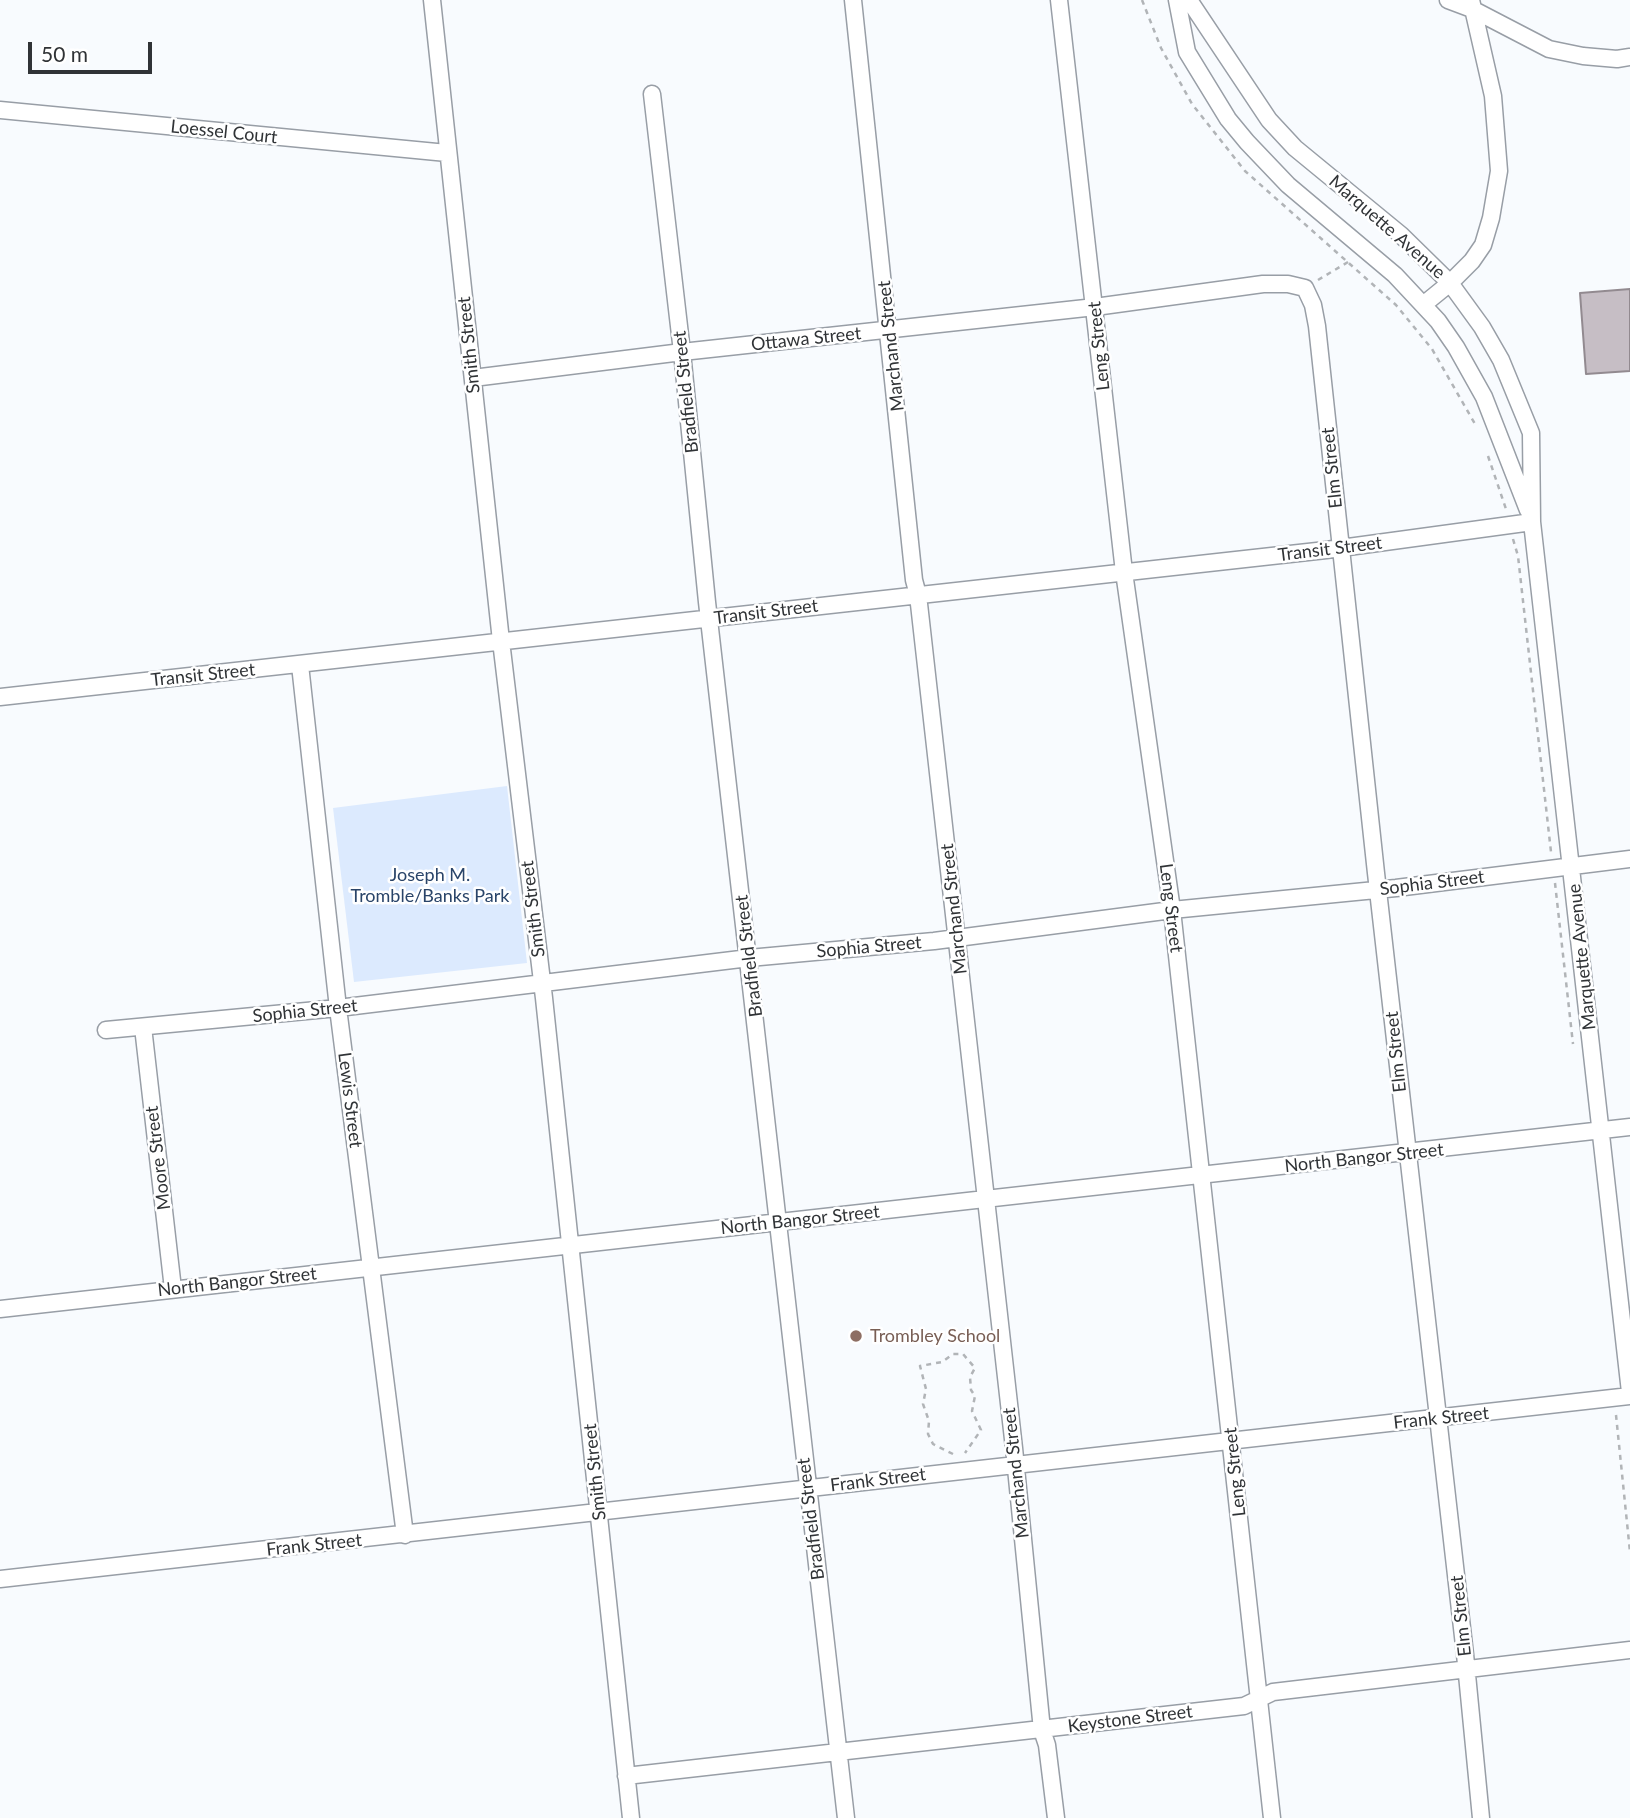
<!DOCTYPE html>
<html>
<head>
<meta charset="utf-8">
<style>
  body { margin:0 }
  #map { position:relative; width:1630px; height:1818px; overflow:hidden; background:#f8fbfe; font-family:Lato,sans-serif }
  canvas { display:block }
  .scale { position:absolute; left:28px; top:42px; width:124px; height:32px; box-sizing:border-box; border:4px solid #303336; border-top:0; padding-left:9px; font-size:21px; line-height:24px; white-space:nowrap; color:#303336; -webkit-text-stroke:5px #fff; paint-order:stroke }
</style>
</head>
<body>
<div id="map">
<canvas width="1630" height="1818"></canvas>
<div class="scale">50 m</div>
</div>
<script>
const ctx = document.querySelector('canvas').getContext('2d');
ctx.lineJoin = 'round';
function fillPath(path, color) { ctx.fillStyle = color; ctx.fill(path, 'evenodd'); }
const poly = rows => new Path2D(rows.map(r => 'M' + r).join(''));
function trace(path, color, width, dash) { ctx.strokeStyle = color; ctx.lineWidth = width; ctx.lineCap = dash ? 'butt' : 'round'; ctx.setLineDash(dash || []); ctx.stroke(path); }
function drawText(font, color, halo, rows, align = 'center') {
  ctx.font = font + ' Lato,sans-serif'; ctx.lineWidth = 5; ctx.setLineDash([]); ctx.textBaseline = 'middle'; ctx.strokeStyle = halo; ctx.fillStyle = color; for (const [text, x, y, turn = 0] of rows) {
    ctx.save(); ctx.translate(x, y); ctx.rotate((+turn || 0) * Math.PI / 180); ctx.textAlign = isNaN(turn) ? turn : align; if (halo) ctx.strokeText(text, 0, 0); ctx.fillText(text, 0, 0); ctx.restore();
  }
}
const green = poly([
  [507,786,527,963,354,982,333,808]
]);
const building = poly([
  [1630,289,1630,371,1586,374,1580,293,1630,289]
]);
const path = poly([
  [1142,0,1161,48,1192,104,1245,171,1396,305,1432,349,1475,424],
  [1318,280,1348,262],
  [1488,456,1506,509],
  [1513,539,1518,556,1551,852],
  [1555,883,1573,1044],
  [1616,1415,1630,1552],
  [953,1454,933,1444,928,1434,929,1421,923,1404,926,1389,920,1366,942,1362,953,1354,963,1354,975,1368,970,1377,971,1390,975,1396,972,1411,981,1430,965,1453]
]);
const minor = poly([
  [432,0,501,641,544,998,631,1818],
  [853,0,914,580,918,595,1014,1448,1042,1730,1047,1745,1056,1818],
  [1059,0,1124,572,1172,910,1272,1818],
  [1177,0,1187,52,1228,119,1247,142,1288,185,1395,275,1438,321,1456,347,1484,397,1528,510],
  [1189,0,1269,120,1295,148,1401,235,1450,283,1482,327,1501,360,1531,433,1532,522,1630,1392],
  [1448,0,1472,9,1549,49,1583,56,1617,59,1630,57],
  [652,94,682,352,707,602,846,1818],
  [0,110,447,153],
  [1423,305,1450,283,1472,261,1483,245,1491,218,1499,171,1493,96,1471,0],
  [473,378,682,352,1095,307,1263,284,1288,284,1305,288,1313,305,1317,326,1376,873,1465,1654,1481,1818],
  [300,665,338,1008,405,1535],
  [0,697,1326,550,1532,522],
  [143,1027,173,1289],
  [106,1030,338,1008,749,958,934,941,1172,910,1396,888,1630,859],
  [0,1309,1630,1127],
  [0,1579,1630,1396],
  [626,1776,1244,1706,1273,1692,1630,1650]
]);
const markers = [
  [856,1336,7,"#8d6e63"]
];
const streetNames = [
  ["Loessel Court",224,132,6],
  ["Marquette Avenue",1387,227,41],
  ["Ottawa Street",806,339,-6],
  ["Smith Street",469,345,-96],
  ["Marchand Street",891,346,-96],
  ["Leng Street",1099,346,-96],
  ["Bradfield Street",686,392,-96],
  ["Elm Street",1332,468,-96],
  ["Transit Street",1330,549,-7],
  ["Transit Street",766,612,-7],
  ["Transit Street",203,675,-6],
  ["Sophia Street",1432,883,-7],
  ["Leng Street",1171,908,83],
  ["Smith Street",533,909,-97],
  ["Marchand Street",954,909,-96],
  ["Sophia Street",869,947,-5],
  ["Bradfield Street",749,956,-97],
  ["Marquette Avenue",1582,957,-96],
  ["Sophia Street",305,1011,-6],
  ["Elm Street",1396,1052,-96],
  ["Lewis Street",350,1100,83],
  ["Moore Street",158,1158,-97],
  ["North Bangor Street",1364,1158,-6],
  ["North Bangor Street",800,1220,-6],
  ["North Bangor Street",237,1282,-6],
  ["Frank Street",1441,1418,-6],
  ["Smith Street",595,1472,-96],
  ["Leng Street",1235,1472,-96],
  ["Marchand Street",1016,1473,-96],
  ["Frank Street",878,1480,-7],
  ["Bradfield Street",811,1519,-97],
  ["Frank Street",314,1545,-6],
  ["Elm Street",1461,1616,-96],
  ["Keystone Street",1130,1719,-7]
];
const parkNames = [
  ["Joseph M.",430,875],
  ["Tromble/Banks Park",430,896]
];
const educationNames = [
  ["Trombley School",870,1336]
];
fillPath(green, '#dceafe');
fillPath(building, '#c6bec5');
trace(building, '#928a90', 2);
trace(minor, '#989ea6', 19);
trace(path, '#b1b4b7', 2.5, [5, 5]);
trace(minor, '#fff', 16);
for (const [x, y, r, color] of markers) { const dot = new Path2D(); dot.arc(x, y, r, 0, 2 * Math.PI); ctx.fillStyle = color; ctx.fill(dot); trace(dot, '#fff', 2.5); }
drawText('18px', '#303336', '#fff', streetNames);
drawText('18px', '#294469', '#fff', parkNames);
drawText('18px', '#785e54', '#fff', educationNames, 'left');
</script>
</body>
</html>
